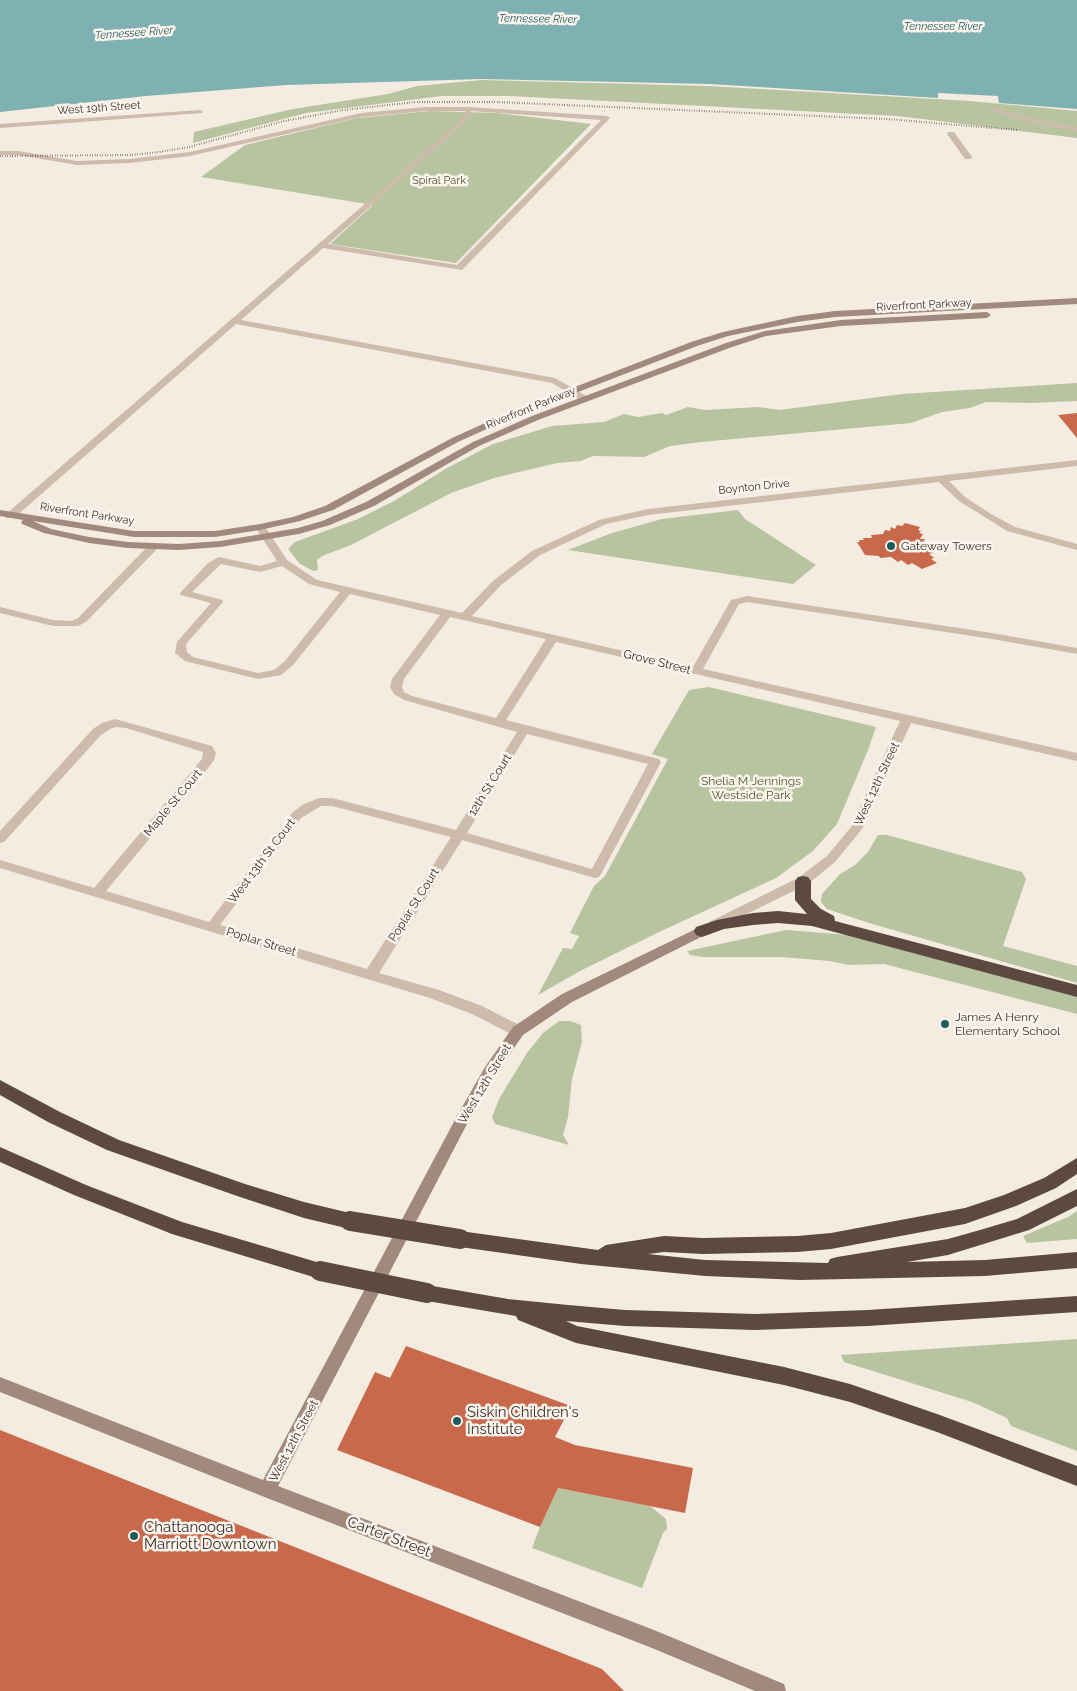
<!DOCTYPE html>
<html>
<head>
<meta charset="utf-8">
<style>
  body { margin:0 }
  canvas { display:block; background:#f4ebe1 }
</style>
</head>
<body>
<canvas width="1077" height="1691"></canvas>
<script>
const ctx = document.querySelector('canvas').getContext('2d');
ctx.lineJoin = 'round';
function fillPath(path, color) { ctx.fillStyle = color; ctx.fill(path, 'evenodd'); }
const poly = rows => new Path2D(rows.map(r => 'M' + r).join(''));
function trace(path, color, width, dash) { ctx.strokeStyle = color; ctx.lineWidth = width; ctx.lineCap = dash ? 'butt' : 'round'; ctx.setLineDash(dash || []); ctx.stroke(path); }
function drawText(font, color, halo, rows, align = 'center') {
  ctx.font = font + ' Raleway,sans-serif'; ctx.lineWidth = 5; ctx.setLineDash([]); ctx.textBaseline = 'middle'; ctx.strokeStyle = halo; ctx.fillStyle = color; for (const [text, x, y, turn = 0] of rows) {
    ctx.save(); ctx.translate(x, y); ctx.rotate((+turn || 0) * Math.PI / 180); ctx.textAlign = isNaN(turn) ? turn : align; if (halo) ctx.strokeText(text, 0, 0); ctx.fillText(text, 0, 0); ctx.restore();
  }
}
const green = poly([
  [482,80,708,86,970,101,1077,111,1077,138,898,116,509,96,442,96,306,113,193,143,194,132,293,109,388,94,417,86],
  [430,111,497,113,591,124,456,263,330,244,373,205,201,177,245,145,357,118],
  [1077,383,1077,401,1031,403,986,402,970,408,942,412,911,423,701,442,670,446,644,457,593,456,581,461,557,463,494,478,451,493,351,545,322,556,317,560,318,570,313,571,300,564,288,549,295,542,358,519,394,501,447,468,493,444,552,426,604,422,624,414,638,417,662,413,666,415,688,407,705,410,759,407,779,410,902,394],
  [738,510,745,519,816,565,793,584,568,550,612,533,662,519],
  [709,687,876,727,868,750,837,824,813,851,776,878,657,933,580,971,538,995,563,948,572,949,579,936,570,933,575,923,594,886,605,876,668,759,652,754,689,690],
  [878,835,887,835,1022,872,1026,879,1003,946,1077,966,1077,983,869,923,827,909,821,902,822,894,840,874,855,865,868,852],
  [786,930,861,936,1077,996,1077,1014,884,964,848,965,830,961,781,957,703,957,690,955,687,951],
  [559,1021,570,1021,581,1025,582,1042,572,1079,568,1117,563,1135,569,1145,495,1124,492,1117,499,1099,527,1053,543,1033],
  [1077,1211,1077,1239,1027,1243,1023,1236,1068,1217],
  [1077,1339,1077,1451,1011,1426,1007,1418,972,1402,844,1362,841,1355],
  [558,1488,650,1506,666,1519,667,1529,663,1533,642,1588,532,1548,540,1527]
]);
const water = poly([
  [0,0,1077,0,1077,109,999,103,998,96,938,93,938,98,710,84,481,79,286,85,146,96,0,112]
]);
const building = poly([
  [1077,413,1077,438,1058,415],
  [905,523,920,527,918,530,921,531,919,533,923,534,920,539,925,539,922,544,930,549,927,550,933,553,929,554,934,558,931,559,937,563,922,569,912,563,908,565,901,560,898,562,891,557,880,558,879,556,865,555,857,542,860,542,859,540,864,540,863,538,872,538,871,535,883,534,885,530,890,531,891,527,895,529,897,525,902,526],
  [406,1346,571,1406,555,1437,575,1445,693,1468,685,1513,558,1488,540,1527,337,1450,375,1372,390,1378],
  [0,1430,602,1669,624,1691,0,1691]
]);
const minor = poly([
  [426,107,468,107,607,116,610,118,462,270,323,248,241,320,555,378,588,397,588,401,582,401,552,383,236,324,14,518,6,518,6,514,455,126,465,114,465,111,426,111,361,117,190,156,130,163,77,165,18,155,0,155,0,151,18,151,77,161,130,159,190,152,361,113,426,107],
  [471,111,601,120,457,265,328,244,459,128,470,115,471,111],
  [993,108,1042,121,1077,127,1077,131,1041,125,991,111,990,110,993,108],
  [200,110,203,112,202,113,0,128,0,124,200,110],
  [948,132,954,132,972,157,971,159,965,159,947,134,948,132],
  [1077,460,1077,466,949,481,965,497,991,514,1015,527,1077,544,1077,550,1007,531,959,501,939,482,648,515,606,524,540,555,501,585,472,616,693,667,731,600,747,596,992,633,1077,648,1077,654,992,639,747,602,739,604,703,669,1077,753,1077,761,911,723,862,829,835,862,808,884,714,930,709,928,707,925,709,922,798,878,827,856,851,827,900,721,556,642,506,720,659,759,661,762,601,874,599,877,595,878,462,840,379,973,439,990,482,1006,523,1027,525,1031,523,1035,518,1036,513,1035,472,1014,430,998,0,868,0,860,94,888,202,759,203,752,126,728,116,727,110,729,101,735,4,842,0,843,0,831,93,729,102,723,115,719,212,746,216,753,214,760,205,772,106,891,209,922,293,812,304,804,319,798,332,798,456,830,517,732,404,700,394,694,390,687,392,679,440,615,350,594,293,665,281,675,258,679,185,661,175,653,177,642,211,603,181,595,180,593,208,563,219,557,260,566,277,561,255,527,256,525,264,525,287,560,317,580,462,613,493,581,532,551,599,520,648,509,1077,460],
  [221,564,260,572,282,566,309,584,340,592,285,661,274,670,258,673,193,657,187,652,186,644,223,602,222,600,192,592,221,564],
  [450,617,546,639,496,718,412,696,404,692,402,687,404,679,450,617],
  [527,734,648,764,592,869,467,833,527,734],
  [321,806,332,806,451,837,367,969,220,925,301,818,321,806],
  [154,543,158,544,158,548,86,622,78,626,53,626,0,613,0,607,53,620,72,621,78,618,150,544,154,543]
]);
const secondary = poly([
  [1077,298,1077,304,835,317,797,322,728,336,697,346,511,418,458,442,333,510,300,521,260,530,215,537,134,537,33,521,51,529,89,537,128,542,179,544,220,541,298,528,322,521,366,502,473,442,532,416,726,343,765,331,841,320,987,312,991,315,987,318,841,326,766,336,732,347,538,420,479,446,374,506,330,525,299,534,220,547,179,550,128,548,89,543,44,533,22,524,21,522,23,520,0,516,0,510,134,531,215,531,260,524,293,517,325,506,452,438,505,414,691,342,723,332,797,316,835,311,1077,298],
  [702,926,707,928,709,931,707,934,572,1002,523,1035,495,1075,467,1124,278,1486,654,1630,784,1684,786,1691,755,1691,652,1648,267,1498,0,1392,0,1377,263,1480,457,1116,485,1067,513,1027,562,994,702,926]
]);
const motorway = poly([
  [803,876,808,877,811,881,811,899,821,909,834,916,835,921,1077,985,1077,997,812,926,778,923,753,925,724,929,702,937,696,935,694,931,696,927,717,920,753,913,778,911,807,914,795,900,795,881,798,877,803,876],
  [0,1080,60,1112,119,1140,245,1184,304,1202,350,1213,357,1216,359,1221,357,1226,350,1229,304,1218,237,1196,107,1150,48,1122,0,1095,0,1080],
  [0,1147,86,1185,182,1222,320,1263,327,1265,329,1271,327,1277,320,1279,172,1234,74,1195,0,1162,0,1147],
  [1077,1158,1077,1174,1056,1188,1016,1206,965,1224,831,1249,797,1252,703,1254,664,1252,648,1254,705,1260,828,1263,830,1259,837,1257,948,1239,980,1230,1017,1219,1077,1189,1077,1206,1029,1230,948,1255,907,1262,985,1260,1077,1252,1077,1268,985,1276,800,1280,705,1276,581,1264,460,1247,453,1245,451,1239,453,1233,460,1231,598,1250,606,1245,664,1236,703,1238,797,1236,831,1233,965,1208,1004,1195,1044,1178,1077,1158],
  [427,1285,508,1299,568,1305,625,1310,755,1314,868,1310,1077,1296,1077,1312,868,1326,755,1330,625,1326,566,1321,577,1326,784,1367,850,1384,937,1414,1077,1466,1077,1486,937,1432,850,1402,784,1385,576,1343,518,1320,516,1316,427,1301,420,1299,417,1293,420,1287,427,1285]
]);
const rail = poly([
  [0,156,130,155,159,152,189,147,284,121,343,110,415,102,496,102,887,119,1017,130]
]);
const motorwayBridge = poly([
  [350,1221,460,1239],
  [320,1271,427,1293]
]);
const markers = [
  [891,546,5,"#1f5a5e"],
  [945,1024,5,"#1f5a5e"],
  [457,1421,5,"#1f5a5e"],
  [134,1536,5,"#1f5a5e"]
];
const farWaternames = [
  ["Tennessee River",538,19,1],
  ["Tennessee River",943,27],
  ["Tennessee River",134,33,-4]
];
const farStreetnames = [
  ["West 19th Street",99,108,-4],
  ["Riverfront Parkway",924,305,-3],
  ["Riverfront Parkway",531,408,-22],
  ["Boynton Drive",754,487,-6],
  ["Riverfront Parkway",87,514,9]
];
const farParknames = [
  ["Spiral Park",439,181]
];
const poiNames = [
  ["Gateway Towers",901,546],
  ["James A Henry",955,1017],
  ["Elementary School",955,1031]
];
const streetNames = [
  ["Grove Street",657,662,14],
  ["West 12th Street",877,784,-65],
  ["12th St Court",490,785,-58],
  ["Maple St Court",173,803,-50],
  ["West 13th St Court",262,861,-53],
  ["Poplar St Court",414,905,-58],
  ["Poplar Street",261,942,17],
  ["West 12th Street",485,1084,-59],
  ["West 12th Street",294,1441,-62]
];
const parkNames = [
  ["Shelia M Jennings",751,781],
  ["Westside Park",751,795]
];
const nearPoinames = [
  ["Siskin Children's",467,1412],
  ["Institute",467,1429],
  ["Chattanooga",144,1527],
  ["Marriott Downtown",144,1544]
];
const nearStreetnames = [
  ["Carter Street",389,1537,21]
];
fillPath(green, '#b8c4a0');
fillPath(water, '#7fb0b2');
fillPath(building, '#c8694b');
fillPath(minor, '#cdbbac');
fillPath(secondary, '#a18a7d');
fillPath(motorway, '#5c4a42');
trace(rail, '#3b302b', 2, [0.5, 2]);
trace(motorwayBridge, '#5c4a42', 20);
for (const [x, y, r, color] of markers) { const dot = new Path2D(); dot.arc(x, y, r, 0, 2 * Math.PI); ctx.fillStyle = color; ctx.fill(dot); trace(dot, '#fbf5ee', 2); }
drawText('italic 11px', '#1f5a5e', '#fbf5ee', farWaternames);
drawText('11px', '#3b302b', '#fbf5ee', farStreetnames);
drawText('11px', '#4a5a2e', '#fbf5ee', farParknames);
drawText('12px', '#3b302b', '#fbf5ee', poiNames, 'left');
drawText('12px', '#3b302b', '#fbf5ee', streetNames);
drawText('12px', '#4a5a2e', '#fbf5ee', parkNames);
drawText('15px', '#3b302b', '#fbf5ee', nearPoinames, 'left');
drawText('15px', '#3b302b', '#fbf5ee', nearStreetnames);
</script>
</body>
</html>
